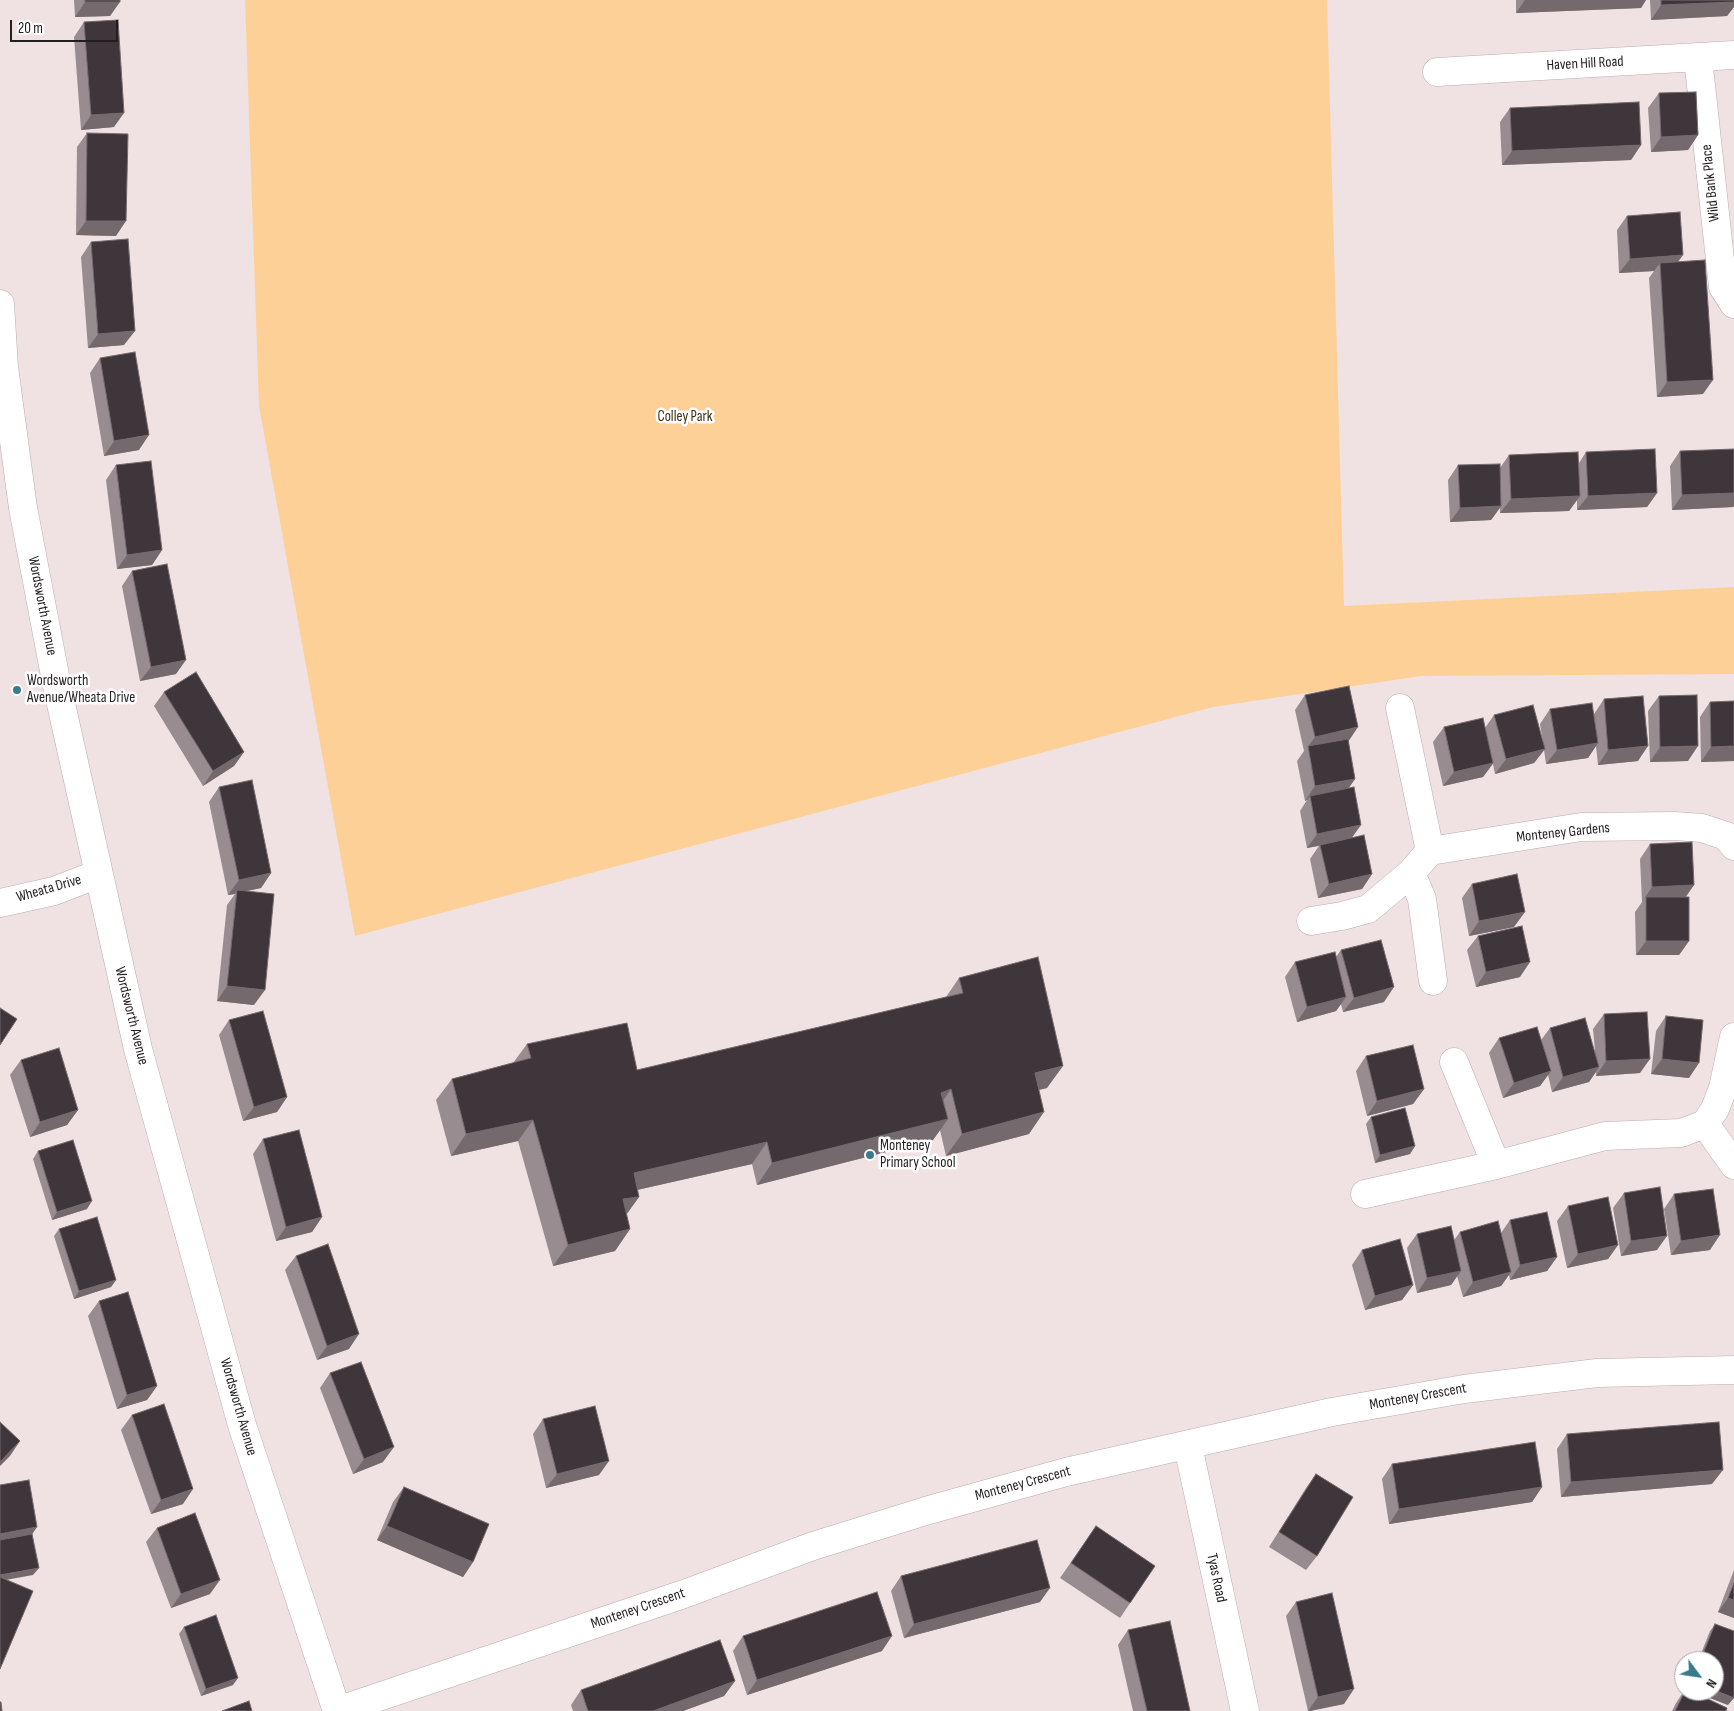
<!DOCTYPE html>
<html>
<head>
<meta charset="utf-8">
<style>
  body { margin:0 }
  #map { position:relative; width:1734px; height:1711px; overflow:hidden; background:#f0e2e3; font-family:"Sofia Sans Condensed",sans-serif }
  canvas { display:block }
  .north { position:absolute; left:1674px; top:1651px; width:50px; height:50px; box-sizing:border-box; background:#fff; border:1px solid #a7a5a5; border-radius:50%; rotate:121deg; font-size:14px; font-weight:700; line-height:20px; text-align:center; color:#221d1e }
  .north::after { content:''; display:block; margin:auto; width:18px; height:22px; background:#387b8b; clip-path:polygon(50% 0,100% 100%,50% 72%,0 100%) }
  .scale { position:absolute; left:10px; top:20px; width:108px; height:22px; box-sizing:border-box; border:2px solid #221d1e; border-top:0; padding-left:6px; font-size:15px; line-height:18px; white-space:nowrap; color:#221d1e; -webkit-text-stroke:4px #fff; paint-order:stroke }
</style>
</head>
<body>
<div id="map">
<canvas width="1734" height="1711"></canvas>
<div class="north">N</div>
<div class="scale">20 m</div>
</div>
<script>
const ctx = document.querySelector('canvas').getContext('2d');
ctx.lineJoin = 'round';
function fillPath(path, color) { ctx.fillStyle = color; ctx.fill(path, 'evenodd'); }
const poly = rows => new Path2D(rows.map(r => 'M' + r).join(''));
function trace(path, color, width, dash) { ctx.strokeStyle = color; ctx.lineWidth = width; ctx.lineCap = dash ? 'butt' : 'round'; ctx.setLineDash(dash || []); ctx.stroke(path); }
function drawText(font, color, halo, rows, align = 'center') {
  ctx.font = font + ' "Sofia Sans Condensed",sans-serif'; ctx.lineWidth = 5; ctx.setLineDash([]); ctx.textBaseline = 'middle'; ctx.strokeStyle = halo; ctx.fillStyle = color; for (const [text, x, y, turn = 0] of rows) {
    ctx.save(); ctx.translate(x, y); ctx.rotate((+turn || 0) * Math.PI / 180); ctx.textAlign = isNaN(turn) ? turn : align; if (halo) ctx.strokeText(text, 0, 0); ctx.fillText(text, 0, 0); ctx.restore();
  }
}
const green = poly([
  [245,0,1327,0,1344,606,1734,587,1734,674,1421,676,1213,707,355,936,259,406]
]);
const minor = poly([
  [1698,58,1723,287,1734,304],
  [1437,72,1734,55],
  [1430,851,1581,827,1675,826,1702,828,1726,836,1734,846],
  [1411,873,1422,899,1433,981],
  [0,903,54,891,98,874],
  [1311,921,1342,916,1368,909,1411,873,1430,851,1400,708],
  [1454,1062,1496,1165],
  [1705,1124,1734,1165],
  [1365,1194,1496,1165,1605,1136,1681,1133,1705,1124,1715,1109,1723,1088,1734,1037],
  [1188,1446,1245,1711],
  [337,1711,684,1594,813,1546,929,1510,1066,1472,1332,1412,1464,1389,1597,1373,1734,1370]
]);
const tertiary = poly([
  [0,304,4,367,23,508,57,686,138,1049,242,1425,337,1711]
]);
const wall = poly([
  [74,0,120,0,110,16,75,17],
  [1516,0,1646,0,1641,8,1516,13],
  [1650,0,1734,0,1734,7,1727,16,1651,20],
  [84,22,114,127,81,130,74,37],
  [1659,93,1698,135,1688,150,1651,152,1648,108],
  [1510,108,1641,145,1631,160,1502,165,1500,122],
  [87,133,116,236,76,235,77,147],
  [1627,216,1678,262,1703,394,1657,397,1649,278,1654,271,1619,273,1617,230],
  [91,242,124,345,88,348,81,257],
  [100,358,139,450,104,456,90,373],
  [1680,451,1734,493,1734,506,1733,507,1672,510,1670,466],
  [1586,452,1657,493,1647,507,1577,510,1577,500,1569,511,1500,513,1500,508,1491,520,1450,522,1448,480,1458,465,1500,468,1509,455,1579,463],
  [116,465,162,550,152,565,117,569,106,480],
  [132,571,176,674,140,681,122,586],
  [164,692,244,752,234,766,203,786,154,706],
  [1305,695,1348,742,1355,779,1348,789,1352,837,1372,874,1362,889,1318,898,1310,859,1319,846,1307,848,1300,811,1307,800,1305,801,1297,761,1304,751,1295,710],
  [1659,696,1688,761,1650,762,1648,711],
  [1604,699,1638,761,1598,765,1596,746,1588,758,1546,764,1544,750,1534,763,1495,774,1493,764,1483,777,1443,786,1433,742,1444,727,1485,728,1494,715,1543,742,1540,724,1550,709,1594,714],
  [1710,702,1734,761,1701,762,1700,717],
  [219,787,271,873,261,888,247,891,254,1005,217,1001,227,905,235,894,228,895,209,802],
  [1650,844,1694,885,1686,897,1689,941,1679,955,1636,955,1635,912,1642,902,1640,859],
  [1472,884,1514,927,1469,936,1462,898],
  [1478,936,1520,977,1476,987,1467,950],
  [1341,950,1384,1002,1343,1012,1341,1004,1336,1011,1297,1022,1285,977,1295,962,1336,957],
  [959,978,1047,1088,1039,1090,1029,1134,946,1156,940,1130,933,1140,757,1185,752,1164,637,1190,639,1197,626,1214,630,1229,615,1251,553,1266,518,1141,451,1156,436,1100,452,1079,513,1063,527,1044,637,1070,946,997],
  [1604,1014,1640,1073,1596,1076,1596,1072,1589,1082,1552,1092,1548,1075,1540,1086,1503,1098,1489,1053,1499,1038,1541,1040,1550,1028,1595,1051,1593,1029],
  [1666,1016,1689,1078,1651,1074,1656,1031],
  [229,1020,287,1097,277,1112,243,1121,219,1035],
  [1366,1056,1424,1089,1413,1104,1367,1116,1356,1071],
  [21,1060,78,1110,67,1125,30,1137,10,1075],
  [1371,1117,1415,1146,1410,1154,1375,1163,1366,1124],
  [263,1139,322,1217,312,1232,276,1241,253,1154],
  [38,1151,87,1209,52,1220,33,1159],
  [1624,1193,1657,1250,1621,1256,1613,1208],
  [1674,1194,1710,1250,1671,1255,1664,1209],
  [1568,1206,1618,1245,1608,1259,1567,1268,1557,1221],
  [1510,1220,1557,1257,1547,1271,1510,1280,1509,1275,1501,1286,1463,1297,1457,1276,1451,1285,1417,1293,1407,1248,1417,1234,1454,1240,1460,1232,1501,1233],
  [59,1229,116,1280,111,1287,74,1299,54,1236],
  [1362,1250,1413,1285,1402,1300,1365,1310,1352,1265],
  [296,1256,349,1349,317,1360,285,1270],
  [99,1301,157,1386,147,1400,117,1409,88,1316],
  [330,1373,383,1462,353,1474,320,1388],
  [132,1415,183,1504,151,1514,121,1430],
  [543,1419,599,1475,546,1488,533,1434],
  [1567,1434,1712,1484,1561,1497,1557,1449],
  [1392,1464,1542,1487,1532,1502,1389,1524,1382,1479],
  [1316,1474,1317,1556,1306,1570,1269,1547,1306,1488],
  [404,1487,473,1562,463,1577,377,1540,393,1502],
  [1096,1526,1155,1566,1120,1618,1060,1578],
  [157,1528,210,1594,171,1608,146,1542],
  [1734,1570,1734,1618,1718,1612],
  [901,1576,1040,1602,904,1638,891,1591],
  [1296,1602,1344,1704,1311,1711,1308,1711,1286,1616],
  [1715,1624,1728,1705,1692,1691,1714,1661,1698,1661,1710,1631],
  [184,1627,233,1685,201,1696,179,1634],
  [1128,1630,1190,1711,1133,1711,1118,1645],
  [743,1636,882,1651,747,1695,733,1651],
  [735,1681,724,1696,683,1711,573,1711,571,1705,581,1690],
  [1684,1691,1691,1691,1726,1711,1672,1711,1676,1703]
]);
const shadedWall = poly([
  [1525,0,1646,0,1641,8,1516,13],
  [85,2,120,2,110,16,75,17],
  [1734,2,1734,7,1727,16,1651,20,1661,5],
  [124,113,114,127,81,130,91,115],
  [1698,135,1688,150,1651,152,1661,137],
  [1641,145,1631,160,1502,165,1512,151],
  [86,221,126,221,116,236,76,235],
  [1683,255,1672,270,1660,263,1654,271,1619,273,1630,259],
  [135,331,124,345,88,348,98,334],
  [1713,380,1703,394,1657,397,1667,382],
  [149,435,139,450,104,456,114,441],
  [1657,493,1647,507,1577,510,1588,496],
  [1734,493,1734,506,1733,507,1672,510,1682,495],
  [1580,496,1569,511,1500,513,1511,499],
  [1501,506,1491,520,1450,522,1460,508],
  [162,550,152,565,117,569,127,555],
  [186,660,176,674,140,681,151,667],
  [1358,727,1348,742,1308,747,1315,737],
  [1598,743,1588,758,1546,764,1557,750],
  [1648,746,1638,761,1598,765,1608,750],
  [1698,746,1688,761,1650,762,1660,747],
  [1734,746,1734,761,1701,762,1711,747],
  [1545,749,1534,763,1495,774,1506,759],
  [244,752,234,766,203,786,213,771],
  [1493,763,1483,777,1443,786,1454,772],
  [1355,779,1345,793,1310,796,1307,800,1305,801,1315,786],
  [1361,825,1351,839,1307,848,1317,834],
  [271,873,261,888,237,893,237,890,235,894,228,895,239,880],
  [1372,874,1362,889,1318,898,1329,884],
  [1694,885,1683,900,1646,897,1642,902,1652,887],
  [1525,912,1514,927,1469,936,1479,921],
  [1646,941,1689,941,1679,955,1636,955],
  [1530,962,1520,977,1476,987,1486,972],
  [227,986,265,990,254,1005,217,1001],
  [1394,987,1384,1002,1343,1012,1354,998],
  [1346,997,1336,1011,1297,1022,1307,1007],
  [1650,1059,1640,1073,1596,1076,1606,1061],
  [1662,1059,1699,1063,1689,1078,1651,1074],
  [1063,1066,1047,1088,1020,1094,1035,1073],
  [1599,1067,1589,1082,1552,1092,1563,1077],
  [1551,1071,1540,1086,1503,1098,1514,1083],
  [951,1089,936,1111,941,1093],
  [1424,1089,1413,1104,1367,1116,1377,1101],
  [287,1097,277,1112,243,1121,254,1107],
  [78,1110,67,1125,30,1137,40,1122],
  [1044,1112,1029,1134,946,1156,962,1134],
  [948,1119,933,1140,757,1185,772,1163],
  [533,1120,518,1141,451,1156,466,1134],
  [767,1142,752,1164,619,1194,634,1173],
  [1415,1146,1410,1154,1375,1163,1380,1155],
  [639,1197,624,1218,623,1199],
  [92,1201,87,1209,52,1220,57,1212],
  [322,1217,312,1232,276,1241,286,1227],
  [630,1229,615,1251,553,1266,568,1245],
  [1720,1235,1710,1250,1671,1255,1681,1241],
  [1667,1236,1657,1250,1621,1256,1631,1241],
  [1618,1245,1608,1259,1567,1268,1578,1254],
  [1557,1257,1547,1271,1510,1280,1520,1265],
  [1461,1271,1451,1285,1417,1293,1427,1278],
  [1511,1272,1501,1286,1463,1297,1473,1282],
  [116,1280,111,1287,74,1299,79,1291],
  [1413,1285,1402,1300,1365,1310,1375,1296],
  [359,1334,349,1349,317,1360,327,1346],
  [157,1386,147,1400,117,1409,127,1395],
  [20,1441,10,1456,0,1466,0,1462],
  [394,1447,383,1462,353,1474,364,1459],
  [609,1461,599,1475,546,1488,557,1474],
  [1723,1470,1712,1484,1561,1497,1571,1482],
  [1542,1487,1532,1502,1389,1524,1399,1509],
  [193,1489,183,1504,151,1514,161,1500],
  [387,1526,473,1562,463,1577,377,1540],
  [37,1527,27,1542,0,1547,0,1534],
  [39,1568,33,1575,0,1581,0,1575],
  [220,1580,210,1594,171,1608,181,1594],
  [1050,1588,1040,1602,904,1638,914,1624],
  [1728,1598,1734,1600,1734,1618,1718,1612],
  [892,1636,882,1651,747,1695,757,1680],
  [238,1678,233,1685,201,1696,206,1689],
  [735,1681,724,1696,683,1711,653,1711],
  [1354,1689,1344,1704,1308,1711,1318,1697],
  [1714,1690,1734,1698,1728,1705,1692,1691,1714,1691]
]);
const building = poly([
  [85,0,120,0,120,2,85,2,85,0],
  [1661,0,1734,0,1734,2,1661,5,1661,0],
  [118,20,124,113,91,115,84,22,118,20],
  [1696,92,1698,135,1661,137,1659,93,1696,92],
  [1639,102,1641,145,1512,151,1510,108,1639,102],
  [87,133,128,134,126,221,86,221,87,133],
  [1680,212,1683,255,1630,259,1627,216,1680,212],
  [128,239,135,331,98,334,91,242,128,239],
  [1705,260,1713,380,1667,382,1660,263,1705,260],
  [135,352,149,435,114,441,100,358,135,352],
  [1655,449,1657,493,1588,496,1586,452,1655,449],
  [1734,449,1734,493,1682,495,1680,451,1734,449],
  [1578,452,1580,496,1511,499,1509,455,1578,452],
  [151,461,162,550,127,555,116,465,151,461],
  [1500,464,1501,506,1460,508,1458,465,1500,464],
  [167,564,186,660,151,667,132,571,167,564],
  [196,672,244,752,213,771,164,692,196,672],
  [1349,686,1358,727,1315,737,1305,695,1349,686],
  [1697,695,1698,746,1660,747,1659,696,1697,695],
  [1643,696,1648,746,1608,750,1604,699,1643,696],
  [1734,701,1734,746,1711,747,1710,702,1734,701],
  [1592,703,1598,743,1557,750,1550,709,1592,703],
  [1533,705,1545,749,1506,759,1494,715,1533,705],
  [1483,718,1493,763,1454,772,1444,727,1483,718],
  [1348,739,1355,779,1315,786,1308,746,1348,739],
  [252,780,271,873,239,880,219,787,252,780],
  [1354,787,1361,825,1317,834,1310,796,1354,787],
  [1364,835,1372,874,1329,884,1320,845,1364,835],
  [1692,842,1694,885,1652,887,1650,844,1692,842],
  [1517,874,1525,912,1479,921,1472,884,1517,874],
  [237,890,274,894,265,990,227,986,237,890],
  [1646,897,1689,897,1689,941,1646,941,1646,897],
  [1522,926,1530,962,1486,972,1478,936,1522,926],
  [1381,940,1394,987,1354,998,1341,950,1381,940],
  [1335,952,1346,997,1307,1007,1295,962,1335,952],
  [1038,957,1063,1066,1035,1073,1044,1112,962,1134,951,1089,941,1093,948,1119,772,1163,767,1142,634,1173,639,1197,623,1199,630,1229,568,1245,533,1120,466,1134,452,1079,531,1058,527,1044,627,1023,637,1070,963,993,959,978,1038,957],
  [0,1008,17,1019,0,1045,0,1008],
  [263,1011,287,1097,254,1107,229,1020,263,1011],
  [1647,1012,1650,1059,1606,1061,1604,1014,1647,1012],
  [1666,1016,1703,1020,1699,1063,1662,1059,1666,1016],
  [1585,1018,1599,1067,1563,1077,1550,1028,1585,1018],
  [1537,1027,1551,1071,1514,1083,1499,1038,1537,1027],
  [1413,1045,1424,1089,1377,1101,1366,1056,1413,1045],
  [59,1048,78,1110,40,1122,21,1060,59,1048],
  [1405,1108,1415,1146,1380,1155,1371,1117,1405,1108],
  [299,1130,322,1217,286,1227,263,1139,299,1130],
  [73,1140,92,1201,57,1212,38,1151,73,1140],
  [1660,1187,1667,1236,1631,1241,1624,1193,1660,1187],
  [1713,1189,1720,1235,1681,1241,1674,1194,1713,1189],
  [1608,1197,1618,1245,1578,1254,1568,1206,1608,1197],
  [1547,1212,1557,1257,1520,1265,1510,1220,1547,1212],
  [97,1217,116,1280,79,1291,59,1229,97,1217],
  [1498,1221,1511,1272,1473,1282,1460,1232,1498,1221],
  [1451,1226,1461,1271,1427,1278,1417,1234,1451,1226],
  [1400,1239,1413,1285,1375,1296,1362,1250,1400,1239],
  [328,1244,359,1334,327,1346,296,1256,328,1244],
  [128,1292,157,1386,127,1395,99,1301,128,1292],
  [361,1362,394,1447,364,1459,330,1373,361,1362],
  [164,1404,193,1489,161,1500,132,1415,164,1404],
  [595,1406,609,1461,557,1474,543,1419,595,1406],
  [0,1422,20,1441,0,1462,0,1422],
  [1719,1422,1723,1470,1571,1482,1567,1434,1719,1422],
  [1535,1442,1542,1487,1399,1509,1392,1464,1535,1442],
  [1316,1474,1353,1497,1317,1556,1279,1532,1316,1474],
  [29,1480,37,1527,0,1534,0,1485,29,1480],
  [404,1487,489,1524,473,1562,387,1526,404,1487],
  [195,1513,220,1580,181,1594,157,1528,195,1513],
  [1096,1526,1155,1566,1130,1603,1071,1563,1096,1526],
  [32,1534,39,1568,0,1575,0,1540,32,1534],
  [1037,1540,1050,1588,914,1624,901,1576,1037,1540],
  [0,1577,33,1591,0,1669,0,1577],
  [1734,1583,1734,1600,1728,1598,1734,1583],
  [877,1592,892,1636,757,1680,743,1636,877,1592],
  [1332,1593,1354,1689,1318,1697,1296,1602,1332,1593],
  [216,1615,238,1678,206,1689,184,1627,216,1615],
  [1170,1621,1190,1711,1147,1711,1128,1630,1170,1621],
  [1715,1624,1734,1631,1734,1698,1714,1690,1714,1661,1700,1661,1715,1624],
  [720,1640,735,1681,653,1711,588,1711,581,1690,720,1640],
  [1685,1691,1691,1691,1727,1708,1726,1711,1675,1711,1685,1691],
  [249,1701,252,1711,222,1711,249,1701],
  [0,1702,1,1702,2,1711,0,1711,0,1702]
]);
const markers = [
  [17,690,5,"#387b8b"],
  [870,1155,5,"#387b8b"]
];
const streetNames = [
  ["Haven Hill Road",1585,64,-3],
  ["Wild Bank Place",1711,183,-96],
  ["Wordsworth Avenue",42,606,79],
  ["Monteney Gardens",1563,833,-6],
  ["Wheata Drive",49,889,-16],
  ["Wordsworth Avenue",131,1016,76],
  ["Monteney Crescent",1418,1397,-10],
  ["Wordsworth Avenue",238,1407,74],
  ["Monteney Crescent",1023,1484,-15],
  ["Tyas Road",1216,1578,78],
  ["Monteney Crescent",638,1609,-19]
];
const parkNames = [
  ["Colley Park",685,417]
];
const poiNames = [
  ["Wordsworth",27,681],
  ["Avenue/Wheata Drive",27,698],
  ["Monteney",880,1146],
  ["Primary School",880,1163]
];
fillPath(green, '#fdd098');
trace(minor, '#baacae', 29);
trace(tertiary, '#baacae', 29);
trace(minor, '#fff', 28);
trace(tertiary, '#fff', 28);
fillPath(wall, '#988c90');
fillPath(shadedWall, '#746a6e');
fillPath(building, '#3f363c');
trace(building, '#746a6e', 1);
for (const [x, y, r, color] of markers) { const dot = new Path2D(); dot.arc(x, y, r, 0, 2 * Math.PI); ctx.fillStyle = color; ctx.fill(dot); trace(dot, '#fff', 2); }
drawText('15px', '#221d1e', '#fff', streetNames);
drawText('15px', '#3e2b12', '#fff', parkNames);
drawText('15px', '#221d1e', '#fff', poiNames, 'left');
</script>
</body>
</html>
